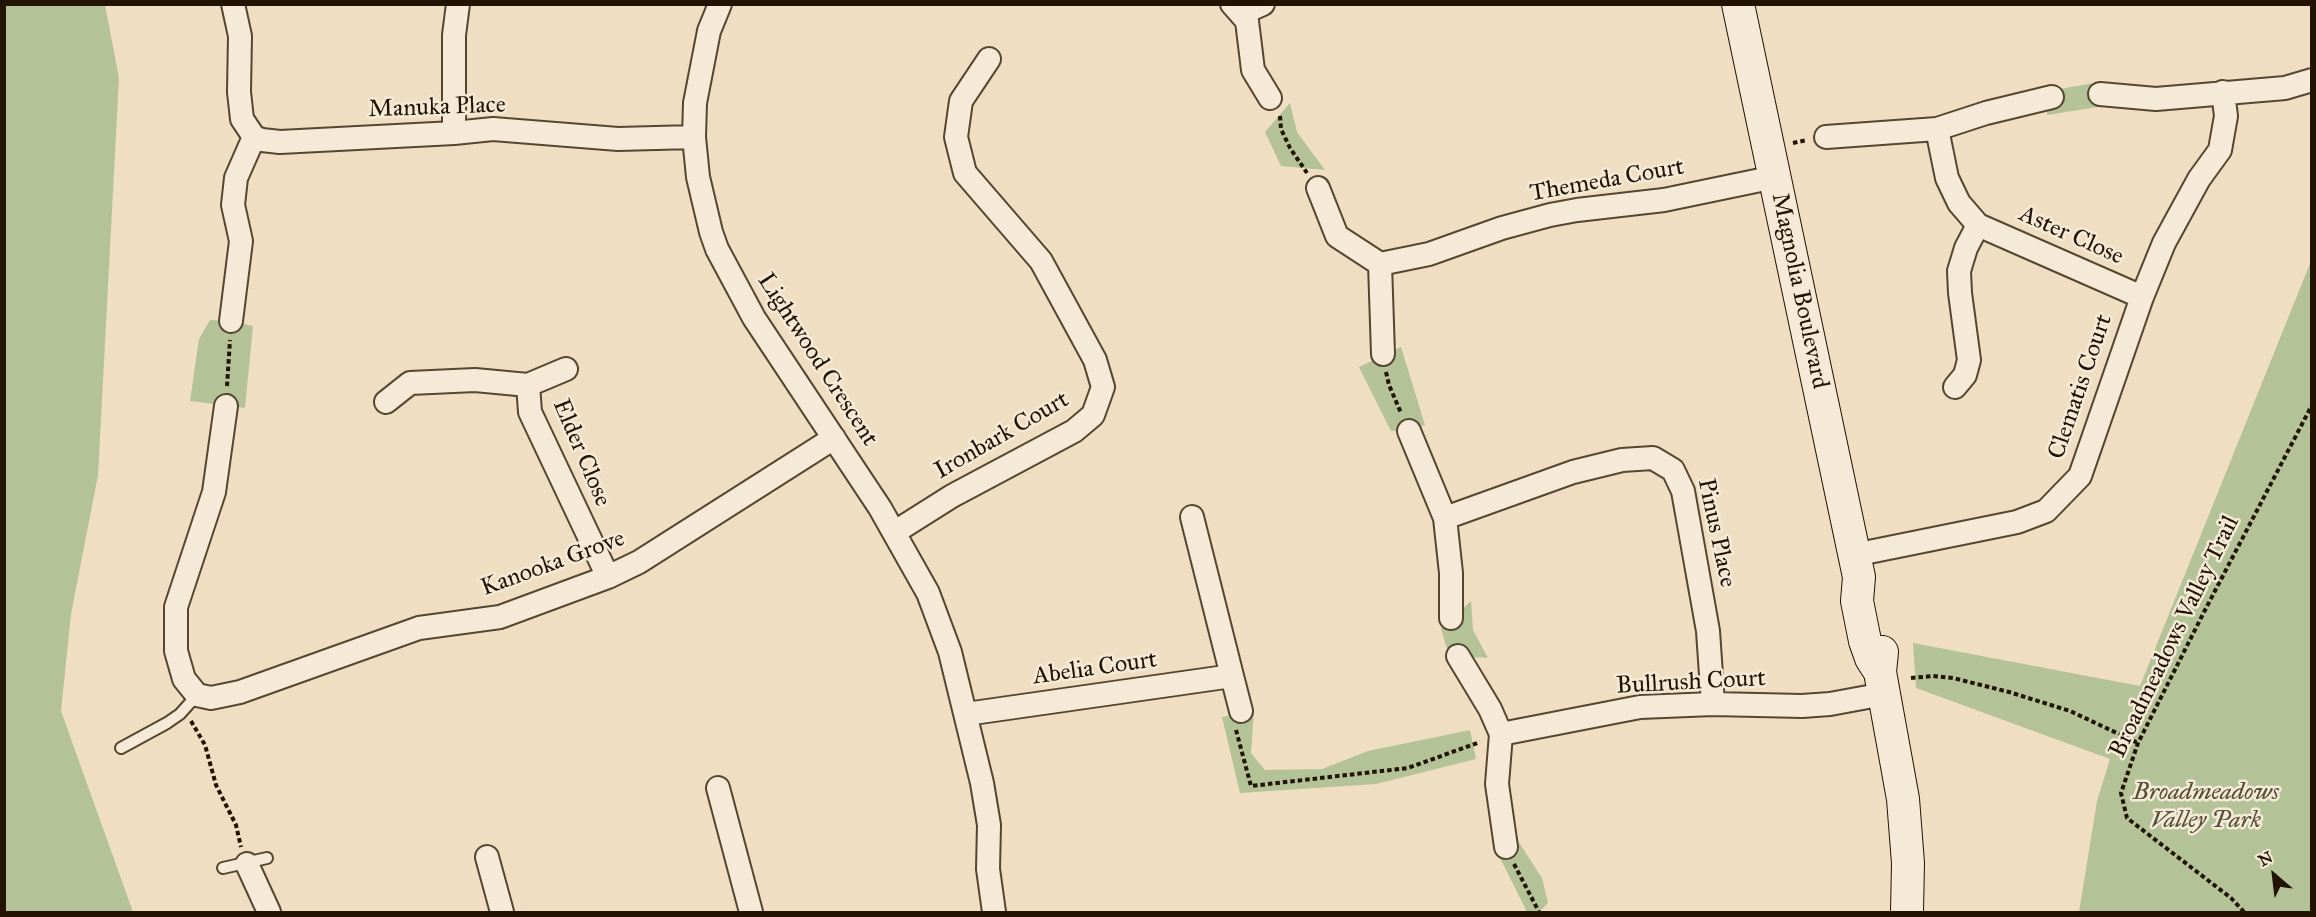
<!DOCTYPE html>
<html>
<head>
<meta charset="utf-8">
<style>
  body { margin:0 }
  #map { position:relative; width:2316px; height:917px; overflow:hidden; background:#f0dec2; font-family:"IM FELL Great Primer",serif }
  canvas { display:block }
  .frame { position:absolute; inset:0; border:6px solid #211300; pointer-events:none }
  .north { position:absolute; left:2244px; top:845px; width:60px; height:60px; -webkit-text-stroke:4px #f5ead7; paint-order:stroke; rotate:332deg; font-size:16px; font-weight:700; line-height:24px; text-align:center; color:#211300 }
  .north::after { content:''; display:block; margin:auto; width:21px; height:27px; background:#211300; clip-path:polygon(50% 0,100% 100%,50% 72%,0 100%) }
</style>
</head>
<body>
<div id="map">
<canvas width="2316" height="917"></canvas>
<div class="frame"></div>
<div class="north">N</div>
</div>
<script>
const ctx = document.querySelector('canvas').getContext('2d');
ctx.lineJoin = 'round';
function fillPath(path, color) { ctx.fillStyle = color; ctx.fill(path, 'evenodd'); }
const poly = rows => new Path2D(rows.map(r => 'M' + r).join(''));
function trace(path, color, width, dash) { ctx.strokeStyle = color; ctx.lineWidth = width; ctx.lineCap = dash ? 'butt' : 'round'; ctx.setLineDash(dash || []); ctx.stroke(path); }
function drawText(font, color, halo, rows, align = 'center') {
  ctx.font = font + ' "IM FELL Great Primer",serif'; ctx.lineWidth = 5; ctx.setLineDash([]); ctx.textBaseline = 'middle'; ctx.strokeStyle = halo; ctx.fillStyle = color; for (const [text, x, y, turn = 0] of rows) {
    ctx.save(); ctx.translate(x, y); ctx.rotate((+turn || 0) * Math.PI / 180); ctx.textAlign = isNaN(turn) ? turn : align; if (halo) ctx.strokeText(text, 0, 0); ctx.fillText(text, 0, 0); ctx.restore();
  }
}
const green = poly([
  [5,4,105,5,119,78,98,475,71,614,61,711,133,912,5,912],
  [2100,82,2104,106,2047,115,2049,91],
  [1290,103,1297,132,1325,170,1281,166,1265,132],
  [2311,261,2311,912,2079,912,2097,801,2110,759,1916,688,1913,643,2140,686],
  [210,320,231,321,253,326,245,408,190,401,199,339],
  [1401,347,1425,425,1409,431,1391,431,1359,367],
  [1471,601,1473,630,1488,658,1458,656,1448,652,1441,629],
  [1254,711,1251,753,1265,770,1322,769,1368,751,1470,730,1476,759,1376,784,1240,793,1222,717],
  [1518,841,1542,878,1548,903,1539,912,1527,912,1496,850]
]);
const path = poly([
  [1280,116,1281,129,1290,148,1307,173],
  [1793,143,1807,140],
  [1386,372,1389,385,1401,413],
  [227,386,230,340],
  [1911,678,1933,676,1953,678,2009,692,2070,711,2138,743],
  [191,721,205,745,216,785,236,825,241,847],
  [1236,730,1251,786,1408,768,1480,742],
  [1514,864,1539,912],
  [2244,912,2231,898,2127,818,2121,793,2138,743,2204,612,2312,405]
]);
const lane = poly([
  [121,748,167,723,180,714,197,695],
  [223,868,267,858]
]);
const street = poly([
  [233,4,240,36,239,92,242,119,254,137,262,140,280,142,454,133,493,129,618,139,694,137],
  [720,4,709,31,695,103,694,137,698,177,711,232,717,249,754,318,880,508,928,593,950,652,982,783,989,825,988,869,994,912],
  [1232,4,1247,21,1253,70,1270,98],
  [1241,14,1263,4],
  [2100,94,2156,99,2285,88,2312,80],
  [1937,129,1947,178,1959,203,1978,225,2142,297],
  [454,133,454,35,458,4],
  [1826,137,1937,129,1986,113,2052,97],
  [1318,188,1337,236,1380,264,1383,354],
  [1380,264,1429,254,1502,228,1550,215,1577,210,1664,200,1775,177],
  [231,321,241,241,233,205,236,178,254,137],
  [528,385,566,369],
  [1955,387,1965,375,1969,360,1960,293,1959,271,1966,248,1978,225],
  [386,402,410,383,475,380,528,385,530,412,608,577],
  [226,406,214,492,176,607,176,651,184,679,197,695,211,698,240,692,419,628,500,617,608,577,639,562,834,438],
  [1409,431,1445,518,1451,573,1451,618],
  [1445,518,1573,472,1622,460,1653,458,1673,470,1683,491,1708,631,1713,704],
  [895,532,952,496,1074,431,1093,415,1103,387,1095,360,1041,261,965,173,956,137,961,101,989,59],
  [1854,555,2017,522,2046,511,2080,476,2142,297,2164,243,2199,179,2220,150,2226,116,2223,92],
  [1458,656,1490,709,1501,734,1497,784,1506,847],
  [1232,676,1241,711],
  [966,714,1232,676,1192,517],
  [1501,734,1640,707,1713,704,1802,706,1830,704,1884,694],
  [718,788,751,912],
  [487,857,502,912],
  [247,864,269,912]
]);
const secondary = poly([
  [1738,4,1859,577,1857,601,1865,641,1871,658,1880,672],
  [1882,652,1880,672,1903,799,1908,863,1907,912]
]);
const streetNames = [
  ["Manuka Place",437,108,-2],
  ["Themeda Court",1607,181,-10],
  ["Aster Close",2071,236,24],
  ["Magnolia Boulevard",1799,291,78],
  ["Lightwood Crescent",817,360,57],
  ["Clematis Court",2081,387,-71],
  ["Ironbark Court",1002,436,-30],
  ["Elder Close",581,453,67],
  ["Pinus Place",1716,533,78],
  ["Kanooka Grove",553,564,-20],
  ["Broadmeadows Valley Trail",2175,637,-64],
  ["Abelia Court",1095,669,-8],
  ["Bullrush Court",1691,683,-3]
];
const parkNames = [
  ["Broadmeadows",2206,793],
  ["Valley Park",2206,821]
];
fillPath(green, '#b4c297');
trace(lane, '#554630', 14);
trace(street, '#554630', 26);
trace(secondary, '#211300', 34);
trace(path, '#211300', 4, [4.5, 3]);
trace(lane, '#f5ead7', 10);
trace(street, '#f5ead7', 22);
trace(secondary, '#f5ead7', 32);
drawText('24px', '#211300', '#f5ead7', streetNames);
drawText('italic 24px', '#545035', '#f5ead7', parkNames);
</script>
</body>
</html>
